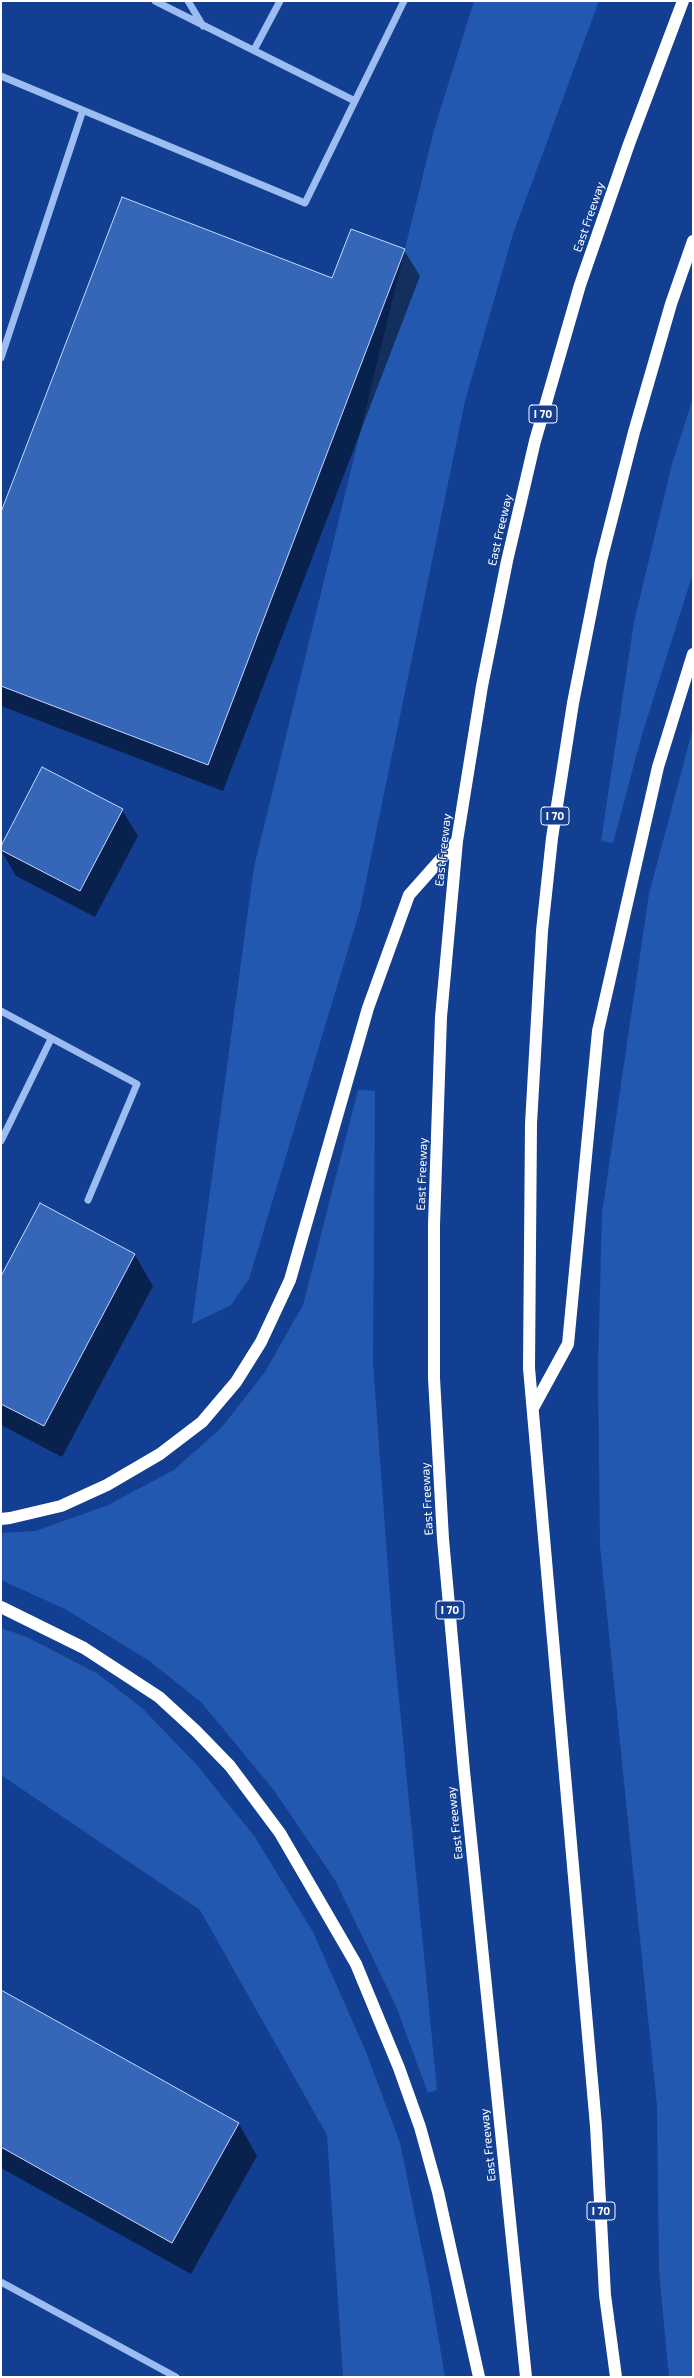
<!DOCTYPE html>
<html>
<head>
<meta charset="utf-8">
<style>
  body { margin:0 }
  #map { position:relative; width:694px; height:2378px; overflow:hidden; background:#123f91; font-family:"Exo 2",sans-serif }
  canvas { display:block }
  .frame { position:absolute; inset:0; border:2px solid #fff; pointer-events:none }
</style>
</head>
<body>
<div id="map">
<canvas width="694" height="2378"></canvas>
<div class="frame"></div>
</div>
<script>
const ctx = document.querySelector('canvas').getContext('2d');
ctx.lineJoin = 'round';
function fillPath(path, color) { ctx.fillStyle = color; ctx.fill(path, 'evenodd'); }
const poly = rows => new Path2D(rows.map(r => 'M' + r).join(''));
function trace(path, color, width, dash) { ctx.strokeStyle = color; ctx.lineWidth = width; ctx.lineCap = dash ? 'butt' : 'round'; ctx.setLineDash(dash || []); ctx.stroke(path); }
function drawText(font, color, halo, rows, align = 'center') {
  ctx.font = font + ' "Exo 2",sans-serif'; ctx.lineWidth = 3; ctx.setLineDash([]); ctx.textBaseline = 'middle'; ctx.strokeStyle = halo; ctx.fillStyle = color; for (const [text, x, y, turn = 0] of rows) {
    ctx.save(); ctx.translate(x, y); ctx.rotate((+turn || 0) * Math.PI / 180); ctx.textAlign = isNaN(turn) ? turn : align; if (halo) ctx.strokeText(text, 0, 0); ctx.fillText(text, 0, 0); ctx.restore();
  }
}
const green = poly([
  [474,1,599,1,513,234,465,401,360,910,249,1279,231,1305,192,1324,254,867,434,130],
  [693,398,693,573,641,738,613,843,601,841,634,622,672,464],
  [693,728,693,2377,669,2377,659,2271,657,2106,600,1546,598,1368,602,1213,649,894],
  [358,1090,375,1091,373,1363,393,1637,437,2090,428,2093,396,2006,335,1880,273,1789,201,1702,148,1660,65,1609,1,1580,1,1533,35,1531,106,1506,174,1470,222,1427,265,1372,303,1305],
  [1,1628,27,1637,98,1674,142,1708,196,1764,255,1837,314,1934,366,2052,400,2143,430,2288,445,2377,343,2377,327,2135,200,1910,1,1775]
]);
const shadow = poly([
  [404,250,420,276,223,791,1,706,1,515],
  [122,810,138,836,95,917,16,876,1,850],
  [135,1255,153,1286,62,1457,1,1425,1,1278],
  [1,1991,239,2124,257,2156,191,2274,1,2168]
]);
const building = poly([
  [122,197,332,278,351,229,405,249,208,765,1,686,1,512,122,197],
  [42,767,123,809,80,891,1,850,1,846,42,767],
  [40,1203,135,1254,44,1426,1,1404,1,1276,40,1203],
  [1,1990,239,2123,172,2243,1,2147,1,1990]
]);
const minor = poly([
  [155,1,355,101],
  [188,1,203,26],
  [254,50,280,1],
  [1,76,305,203,404,1],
  [1,358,83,110],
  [1,1011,137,1084,88,1200],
  [1,1141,51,1039],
  [1,2282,176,2377]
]);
const highway = poly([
  [533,1408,568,1344,598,1031,658,767,693,654],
  [1,1519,10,1518,61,1506,107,1485,160,1454,202,1422,236,1382,261,1342,290,1280,368,1008,409,895,457,841],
  [1,1607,84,1648,159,1697,196,1731,230,1766,280,1833,356,1964,399,2068,420,2127,438,2192,479,2377],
  [526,2377,464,1771,443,1539,434,1378,434,1225,441,1017,457,841,482,686,507,561,535,441,580,285,629,144,683,1],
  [616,2377,605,2295,596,2126,529,1368,531,1124,542,931,552,838,573,703,601,561,634,432,671,304,693,241]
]);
const shields = [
  [543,414,28],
  [555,816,28],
  [450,1610,28],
  [601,2211,28]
];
const shieldNames = [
  ["I 70",543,414],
  ["I 70",555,816],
  ["I 70",450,1610],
  ["I 70",601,2211]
];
const streetNames = [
  ["East Freeway",589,217,-71],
  ["East Freeway",500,530,-77],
  ["East Freeway",443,850,-84],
  ["East Freeway",422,1174,-88],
  ["East Freeway",427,1499,-93],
  ["East Freeway",455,1823,-96],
  ["East Freeway",488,2145,-96]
];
fillPath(green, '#2358b0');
fillPath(shadow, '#0007');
fillPath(building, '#3566b8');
trace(building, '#c5dafd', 1);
trace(minor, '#9dbdf2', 7);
trace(highway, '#fff', 12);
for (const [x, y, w] of shields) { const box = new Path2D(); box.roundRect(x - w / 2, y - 9, w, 18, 3); ctx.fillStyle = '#123f91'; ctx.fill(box); trace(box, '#fff', 1); }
drawText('bold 11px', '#fff', null, shieldNames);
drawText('12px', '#fff', '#123f91', streetNames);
</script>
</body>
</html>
